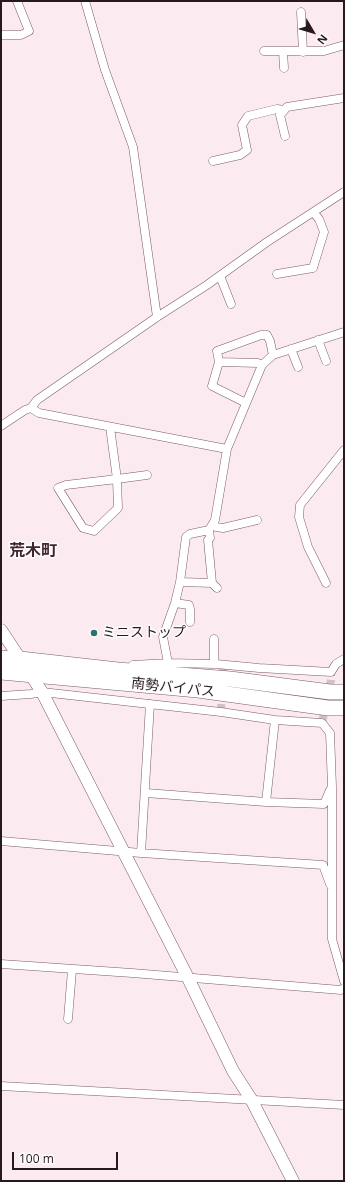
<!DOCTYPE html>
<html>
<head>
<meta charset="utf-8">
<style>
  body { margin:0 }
  #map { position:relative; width:345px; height:1182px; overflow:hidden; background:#fbebf0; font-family:"Open Sans",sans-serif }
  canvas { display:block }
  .frame { position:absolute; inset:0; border:2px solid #271a1e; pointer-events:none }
  .north { position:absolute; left:293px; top:12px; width:40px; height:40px; -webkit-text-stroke:3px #fdfdfd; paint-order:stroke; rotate:128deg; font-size:11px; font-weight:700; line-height:16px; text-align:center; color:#271a1e }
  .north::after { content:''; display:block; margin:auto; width:14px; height:18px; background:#271a1e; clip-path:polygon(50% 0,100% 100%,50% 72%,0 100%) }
  .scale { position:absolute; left:12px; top:1152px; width:106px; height:18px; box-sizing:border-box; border:2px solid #271a1e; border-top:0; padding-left:5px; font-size:12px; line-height:14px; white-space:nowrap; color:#271a1e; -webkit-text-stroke:3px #fdfdfd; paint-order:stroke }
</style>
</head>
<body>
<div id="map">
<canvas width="345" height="1182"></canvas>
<div class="frame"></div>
<div class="north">N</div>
<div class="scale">100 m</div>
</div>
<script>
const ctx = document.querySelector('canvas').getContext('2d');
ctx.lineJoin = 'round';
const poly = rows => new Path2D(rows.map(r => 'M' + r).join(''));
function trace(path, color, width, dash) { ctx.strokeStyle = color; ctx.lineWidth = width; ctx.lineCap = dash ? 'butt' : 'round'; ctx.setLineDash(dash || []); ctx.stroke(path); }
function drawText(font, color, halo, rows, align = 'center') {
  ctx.font = font + ' "Open Sans","Noto Sans JP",sans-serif'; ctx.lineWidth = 3; ctx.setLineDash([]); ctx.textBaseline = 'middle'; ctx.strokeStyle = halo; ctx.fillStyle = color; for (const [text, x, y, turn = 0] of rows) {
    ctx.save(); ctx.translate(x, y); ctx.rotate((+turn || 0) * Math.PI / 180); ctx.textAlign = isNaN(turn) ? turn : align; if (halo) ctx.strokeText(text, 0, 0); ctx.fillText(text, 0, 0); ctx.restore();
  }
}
const streetTunnel = poly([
  [221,712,223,665],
  [322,723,331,680,331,672]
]);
const street = poly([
  [85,1,105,70,133,147,157,317],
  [301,12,303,52],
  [1,35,21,35,29,31,17,1],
  [264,51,324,51,344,45],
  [283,51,284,68],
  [285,136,280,115,287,107,344,98],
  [213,161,240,155,247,150,242,125,248,116,277,109,284,110],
  [277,274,313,268,324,232,319,219,314,213],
  [220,276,231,304],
  [318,340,326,361],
  [291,349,298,367],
  [219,362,258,363,262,365],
  [246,403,212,386,219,362,217,351,261,335,267,335,270,341,273,355],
  [31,408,39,413,227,449],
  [1,426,25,410,31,408,37,400,157,317,207,285,267,242,344,192],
  [110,427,117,479,118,508,94,531,83,528,58,488,66,485,117,479,147,475],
  [212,525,216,527,223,528,257,520],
  [209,530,210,538,208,540,212,583],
  [180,582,212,583,217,588],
  [326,583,308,547,299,517,300,505,344,450],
  [175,603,189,605,190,609,190,622],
  [214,639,214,660,216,664],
  [168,663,216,664,259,668,331,672,336,664,344,659],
  [133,665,168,663,163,637,175,603,180,582,186,537,190,534,209,530,215,520,227,449,262,365,273,355,344,332],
  [1,696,31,694,42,692,221,712,275,720,322,723,330,733,332,787,332,939,344,981],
  [146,793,266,802,324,804,330,790],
  [266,802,275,720],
  [1,841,141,853,150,704],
  [141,853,323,865,330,884],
  [1,964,132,973,341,990,344,988],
  [68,1019,72,970],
  [1,1086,344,1105]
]);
const secondary = poly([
  [1,630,42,692,188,978,233,1071,251,1099,293,1181]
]);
const highway = poly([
  [1,658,20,659,118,670,230,679,330,692,344,692],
  [1,672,198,690,328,708,344,708]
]);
const markers = [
  [94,633,4,"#29726d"]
];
const poiNames = [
  ["ミニストップ",102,633]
];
const streetNames = [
  ["南勢バイパス",173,688,6]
];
const quarterNames = [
  ["荒木町",33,551]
];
trace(streetTunnel, '#d1c1c6', 8, [8, 4]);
trace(street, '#7b5b64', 9);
trace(secondary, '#7b5b64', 13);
trace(highway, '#7b5b64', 16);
trace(street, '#fff', 8);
trace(secondary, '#fff', 12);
trace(highway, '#fff', 15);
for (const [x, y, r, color] of markers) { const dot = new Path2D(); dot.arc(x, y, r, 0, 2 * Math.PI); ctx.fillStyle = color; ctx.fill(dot); trace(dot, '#fdfdfd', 1.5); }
drawText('14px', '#271a1e', '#fdfdfd', poiNames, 'left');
drawText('14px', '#271a1e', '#fdfdfd', streetNames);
drawText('bold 16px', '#42262f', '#fdfdfd', quarterNames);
</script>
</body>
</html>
